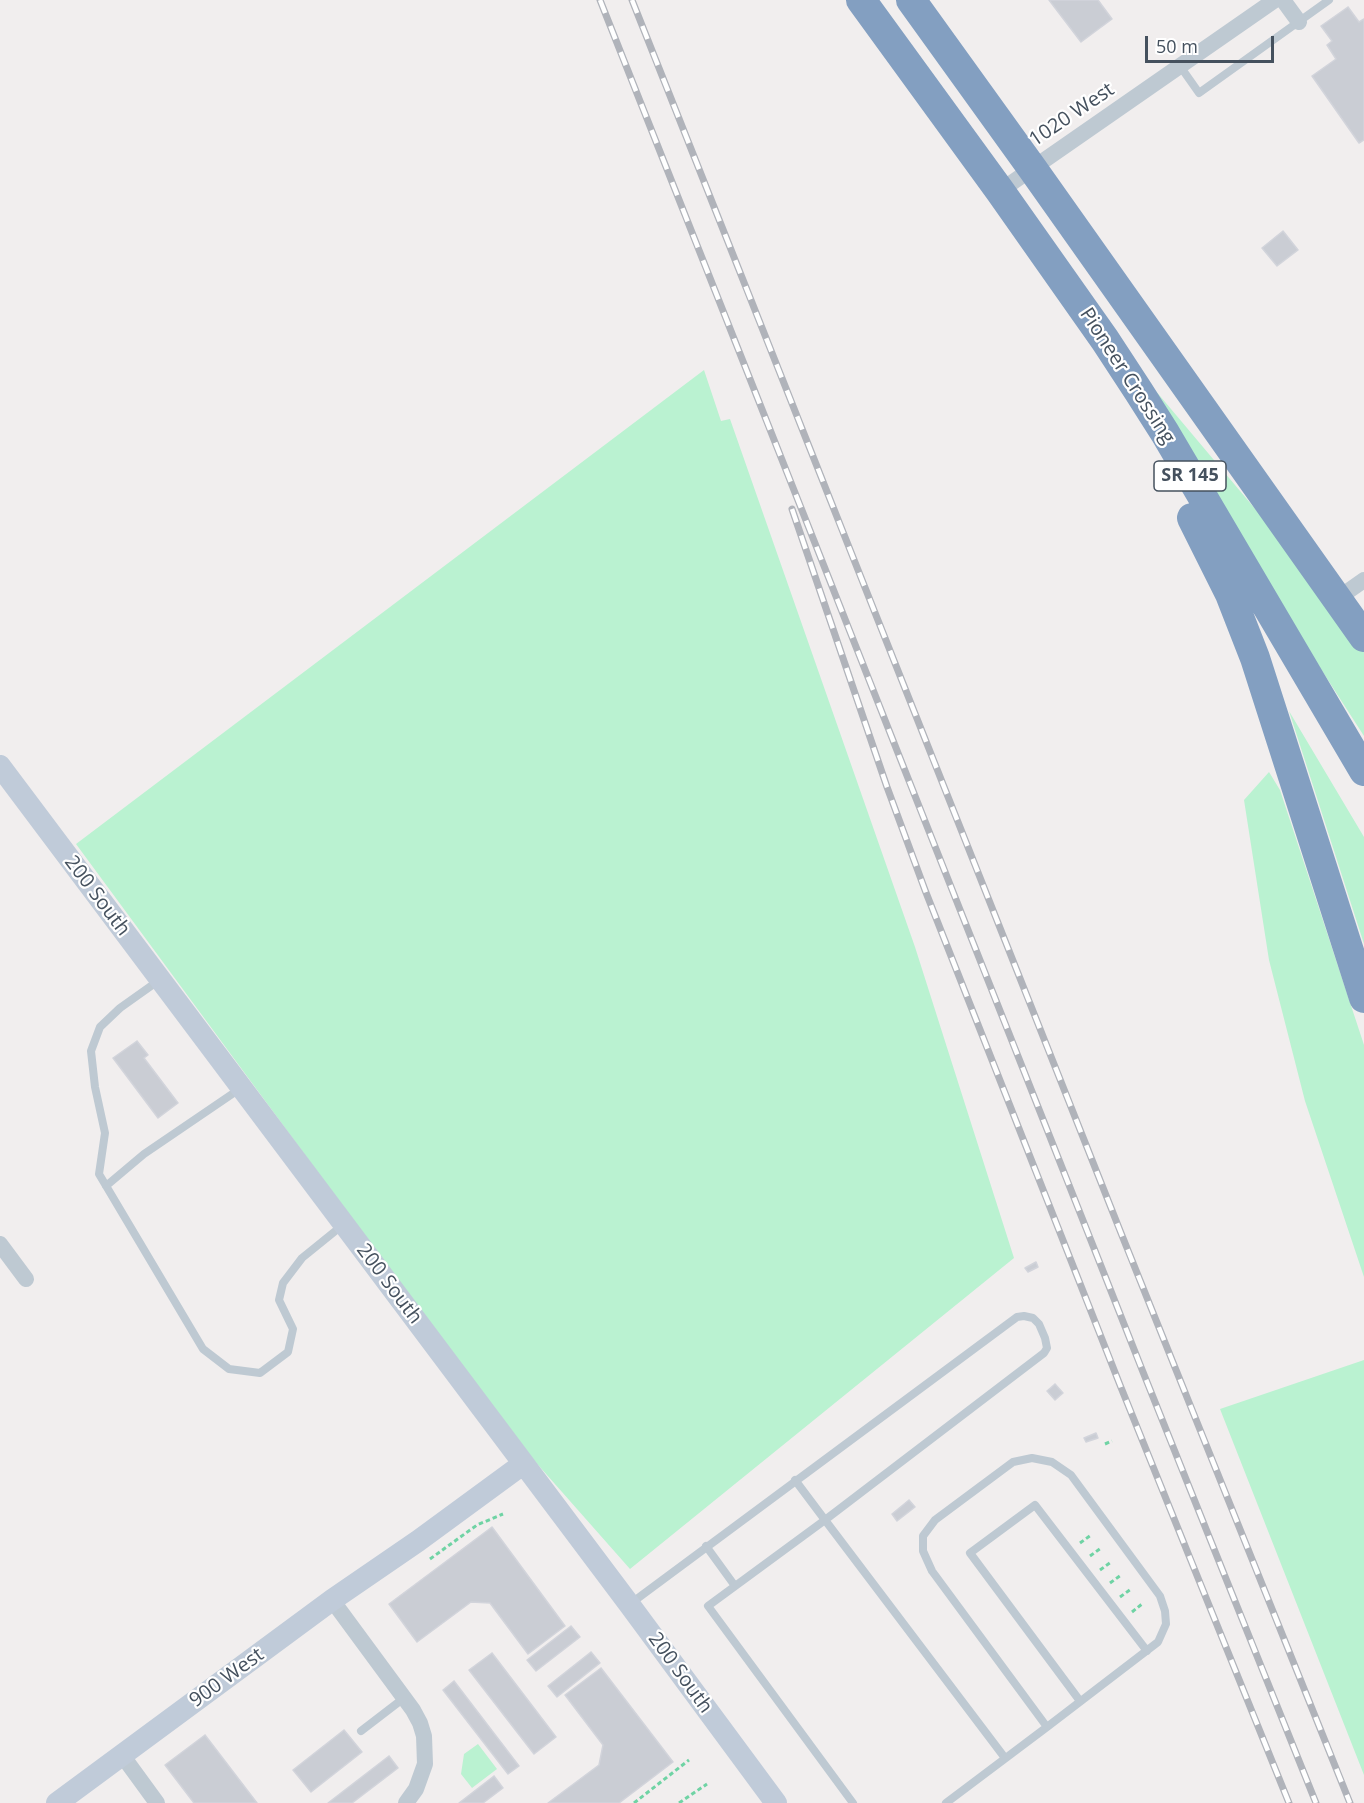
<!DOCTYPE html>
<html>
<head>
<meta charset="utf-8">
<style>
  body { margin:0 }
  #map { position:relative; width:1364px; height:1803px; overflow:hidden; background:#f1eeee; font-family:"Open Sans",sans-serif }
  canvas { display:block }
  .scale { position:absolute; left:1145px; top:36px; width:129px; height:27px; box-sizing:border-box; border:3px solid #45515e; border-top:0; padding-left:8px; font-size:18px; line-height:21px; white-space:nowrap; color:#45515e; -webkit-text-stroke:4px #fff; paint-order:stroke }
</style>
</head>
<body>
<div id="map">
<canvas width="1364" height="1803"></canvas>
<div class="scale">50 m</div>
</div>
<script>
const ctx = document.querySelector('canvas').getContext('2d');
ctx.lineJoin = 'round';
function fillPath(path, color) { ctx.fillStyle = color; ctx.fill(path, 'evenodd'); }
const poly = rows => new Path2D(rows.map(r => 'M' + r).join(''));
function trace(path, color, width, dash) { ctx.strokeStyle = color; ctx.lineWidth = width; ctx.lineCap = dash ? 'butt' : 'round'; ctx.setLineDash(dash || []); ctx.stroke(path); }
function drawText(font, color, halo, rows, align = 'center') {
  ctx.font = font + ' "Open Sans",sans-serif'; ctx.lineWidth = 4.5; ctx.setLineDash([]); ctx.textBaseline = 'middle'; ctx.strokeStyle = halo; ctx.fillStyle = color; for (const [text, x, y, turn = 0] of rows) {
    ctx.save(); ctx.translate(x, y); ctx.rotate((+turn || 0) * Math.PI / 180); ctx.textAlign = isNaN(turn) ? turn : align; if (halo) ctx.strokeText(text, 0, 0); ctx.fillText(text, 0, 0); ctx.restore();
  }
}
const green = poly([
  [704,370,721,421,730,419,915,947,1014,1258,630,1569,509,1432,76,844],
  [1155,390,1299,561,1364,652,1364,736,1281,607],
  [1289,711,1364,837,1364,944],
  [1269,772,1280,790,1364,1045,1364,1277,1305,1101,1269,960,1244,800],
  [1364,1360,1364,1775,1220,1409],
  [478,1744,497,1769,472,1788,461,1774,464,1754]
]);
const building = poly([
  [1049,0,1098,0,1112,19,1081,42,1049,0],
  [1348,7,1359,22,1364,19,1364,140,1359,143,1312,76,1336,59,1327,45,1332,41,1321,26,1348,7],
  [1283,231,1298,250,1277,266,1262,248,1283,231],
  [137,1041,148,1055,144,1058,178,1103,158,1118,113,1058,137,1041],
  [1036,1262,1038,1267,1028,1272,1025,1268,1036,1262],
  [1055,1384,1063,1393,1055,1400,1047,1391,1055,1384],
  [1096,1433,1098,1438,1086,1442,1084,1438,1096,1433],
  [909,1500,915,1507,897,1521,892,1514,909,1500],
  [492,1527,565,1626,528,1654,490,1603,471,1602,417,1642,389,1604,492,1527],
  [571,1626,580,1637,536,1671,527,1660,571,1626],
  [591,1652,600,1663,557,1697,548,1686,591,1652],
  [492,1653,556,1737,534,1754,469,1670,492,1653],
  [601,1668,673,1762,619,1803,548,1803,599,1765,603,1745,565,1695,601,1668],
  [454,1681,519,1766,508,1774,443,1690,454,1681],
  [344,1730,362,1752,311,1792,293,1770,344,1730],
  [205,1735,257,1803,194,1803,165,1765,205,1735],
  [389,1756,398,1768,352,1803,328,1803,389,1756],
  [494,1776,503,1788,483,1803,459,1803,494,1776]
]);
const path = poly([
  [1105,1444,1112,1441],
  [1080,1543,1091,1535],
  [1090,1556,1101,1548],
  [430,1559,477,1525,503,1514],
  [1100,1570,1111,1562],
  [1110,1583,1121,1575],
  [1120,1597,1131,1589],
  [1132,1612,1142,1604],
  [634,1803,689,1760],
  [679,1803,707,1784]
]);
const lane = poly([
  [1180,66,1199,93,1329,0],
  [158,981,120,1008,100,1027,91,1051,95,1087,105,1133,99,1174,203,1349,229,1369,260,1373,288,1352,293,1329,279,1300,283,1283,302,1258,344,1224],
  [106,1186,144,1154,241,1088],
  [795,1480,825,1520,708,1606,853,1803],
  [706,1546,735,1586],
  [630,1604,1017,1317,1024,1316,1033,1318,1039,1324,1045,1338,1047,1348,1044,1353,825,1520,1005,1758],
  [1080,1701,970,1553,1035,1505,1147,1651],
  [361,1731,404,1698],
  [946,1803,1047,1727,1158,1642,1166,1624,1165,1611,1160,1596,1071,1475,1052,1462,1032,1458,1013,1462,935,1520,923,1536,923,1551,932,1571,1047,1727]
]);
const street = poly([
  [1283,0,1299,22],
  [1000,191,1275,0],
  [1337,599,1364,580],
  [0,1244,26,1279],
  [332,1600,413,1710,420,1723,424,1736,425,1764,416,1789,406,1803],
  [122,1755,157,1803]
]);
const secondary = poly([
  [0,766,629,1604,776,1803],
  [57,1803,332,1600,418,1541,523,1464]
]);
const highway = poly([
  [861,0,1000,191,1105,340,1139,392,1165,433,1364,771],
  [911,0,1032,168,1364,637],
  [1192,518,1230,594,1255,658,1364,998]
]);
const rail = poly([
  [600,0,1143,1372,1316,1803],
  [632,0,1121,1233,1350,1803],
  [792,509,887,787,925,890,1120,1385,1289,1803]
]);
const shields = [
  [1190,476,72]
];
const shieldNames = [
  ["SR 145",1190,476]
];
const streetNames = [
  ["1020 West",1072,115,-34],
  ["Pioneer Crossing",1127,376,57],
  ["200 South",97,896,53],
  ["200 South",389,1284,53],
  ["200 South",680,1673,54],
  ["900 West",227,1678,-36]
];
fillPath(green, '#baf2d1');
fillPath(building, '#cacdd4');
trace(building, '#d2d4db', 1.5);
trace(path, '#6fd3a4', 3, [4.5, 3]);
trace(lane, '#bec9d2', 8);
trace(street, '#bec9d2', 16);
trace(secondary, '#c0cbd9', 22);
trace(highway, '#839fc1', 30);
trace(rail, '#b0b3ba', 7);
trace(rail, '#fff', 4.5, [14]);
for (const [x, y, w] of shields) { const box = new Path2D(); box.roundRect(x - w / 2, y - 15, w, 30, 4.5); ctx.fillStyle = '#fff'; ctx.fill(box); trace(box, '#45515e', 1.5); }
drawText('bold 18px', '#45515e', null, shieldNames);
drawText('20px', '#45515e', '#fff', streetNames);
</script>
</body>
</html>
